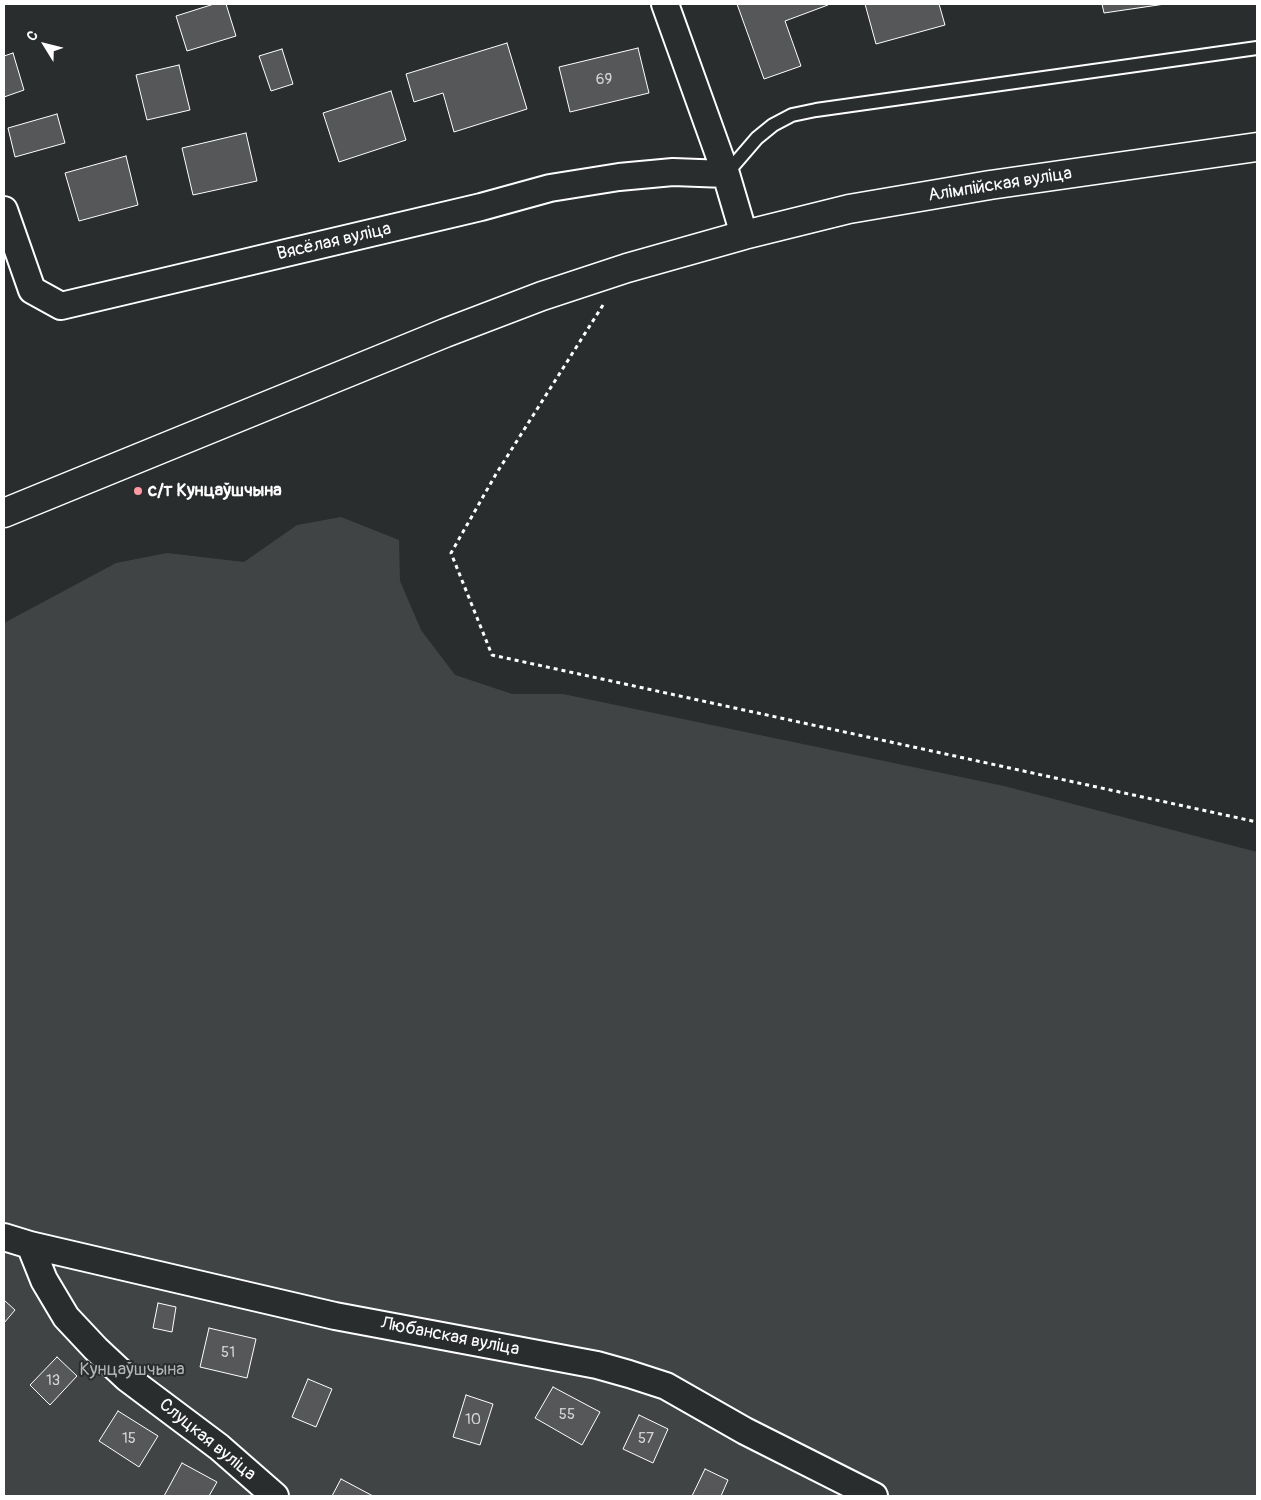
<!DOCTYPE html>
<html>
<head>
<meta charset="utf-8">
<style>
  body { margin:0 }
  #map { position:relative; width:1261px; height:1500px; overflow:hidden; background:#2a2d2e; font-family:Pangolin,sans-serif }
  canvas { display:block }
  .frame { position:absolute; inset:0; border:5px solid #fff; pointer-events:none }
  .north { position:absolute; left:20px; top:20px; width:50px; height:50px; -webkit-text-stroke:4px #2a2d2e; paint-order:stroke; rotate:306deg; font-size:14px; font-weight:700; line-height:20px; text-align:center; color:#fff }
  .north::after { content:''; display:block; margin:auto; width:18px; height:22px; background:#fff; clip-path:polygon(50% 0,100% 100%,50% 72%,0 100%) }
</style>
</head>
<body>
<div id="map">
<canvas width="1261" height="1500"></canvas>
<div class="frame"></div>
<div class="north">С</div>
</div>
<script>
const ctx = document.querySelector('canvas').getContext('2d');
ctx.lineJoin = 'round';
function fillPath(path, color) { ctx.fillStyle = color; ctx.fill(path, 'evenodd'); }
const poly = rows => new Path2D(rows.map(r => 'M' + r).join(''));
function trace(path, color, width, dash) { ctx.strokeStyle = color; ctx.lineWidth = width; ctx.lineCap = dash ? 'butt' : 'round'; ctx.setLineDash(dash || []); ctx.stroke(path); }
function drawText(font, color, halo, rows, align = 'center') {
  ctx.font = font + ' Pangolin,sans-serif'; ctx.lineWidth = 4; ctx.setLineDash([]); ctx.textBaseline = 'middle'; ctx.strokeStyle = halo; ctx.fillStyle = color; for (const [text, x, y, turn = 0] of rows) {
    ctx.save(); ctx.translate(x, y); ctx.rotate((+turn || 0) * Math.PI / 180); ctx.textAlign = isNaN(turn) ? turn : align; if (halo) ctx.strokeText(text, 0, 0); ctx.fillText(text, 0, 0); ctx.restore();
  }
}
const green = poly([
  [341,517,399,540,400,581,421,630,455,675,512,694,563,694,1004,786,1257,852,1257,1496,4,1496,4,623,116,563,167,553,244,562,297,525]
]);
const building = poly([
  [214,4,226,4,236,36,187,51,176,16,214,4],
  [737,4,827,4,828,5,785,21,801,66,764,79,737,4],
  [865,4,939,4,945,25,876,44,865,4],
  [1102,4,1165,4,1104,13,1102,4],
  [507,43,527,109,454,132,443,93,414,102,406,74,507,43],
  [638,48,649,93,570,112,559,67,638,48],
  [282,49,293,84,271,91,259,56,282,49],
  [13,53,24,90,4,97,4,56,13,53],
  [179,65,190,110,147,120,136,75,179,65],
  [391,91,406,140,339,162,323,113,391,91],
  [57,114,65,143,15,157,8,128,57,114],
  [246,133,257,181,193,195,182,148,246,133],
  [126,156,138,205,79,221,65,173,126,156],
  [4,1300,15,1310,4,1323,4,1300],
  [158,1303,176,1307,172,1332,153,1328,158,1303],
  [209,1328,256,1339,247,1378,200,1367,209,1328],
  [57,1357,77,1376,50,1405,30,1385,57,1357],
  [308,1379,332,1389,316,1427,292,1417,308,1379],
  [553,1387,600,1412,582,1445,535,1418,553,1387],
  [466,1395,493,1404,480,1445,453,1437,466,1395],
  [118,1411,158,1436,139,1467,99,1441,118,1411],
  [639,1415,668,1429,653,1463,623,1449,639,1415],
  [182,1463,217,1482,209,1496,164,1496,182,1463],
  [705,1469,728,1480,721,1496,692,1496,705,1469],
  [341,1479,373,1496,332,1496,341,1479]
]);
const path = poly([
  [603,305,496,474,451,553,492,655,1257,822]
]);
const service = poly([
  [726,174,757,138,773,125,792,115,816,110,1257,48]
]);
const minor = poly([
  [665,4,726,174,744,235],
  [4,210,32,290,61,306,481,207,550,188,619,177,673,172,726,174],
  [4,1237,30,1245,335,1316,597,1365,629,1374,666,1386,745,1431,874,1496],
  [30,1245,44,1280,66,1317,96,1349,127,1378,219,1447,275,1496]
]);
const tertiary = poly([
  [4,513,445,333,542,296,627,268,744,235,849,209,990,185,1257,147]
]);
const markers = [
  [138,491,5,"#ff9aa2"]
];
const numberNames = [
  ["69",604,80],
  ["51",228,1353],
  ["13",53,1381],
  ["55",567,1415],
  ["10",473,1420],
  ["15",129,1439],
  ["57",646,1439]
];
const streetNames = [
  ["Алімпійская вуліца",1000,185,-9],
  ["Вясёлая вуліца",334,242,-13],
  ["Любанская вуліца",450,1337,11],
  ["Слуцкая вуліца",207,1440,39]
];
const poiNames = [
  ["с/т Кунцаўшчына",148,491]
];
const parkNames = [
  ["Кунцаўшчына",132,1370]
];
fillPath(green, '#414445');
fillPath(building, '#555758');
trace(building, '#fff', 1);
trace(service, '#fff', 16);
trace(minor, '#fff', 30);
trace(tertiary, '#fff', 31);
trace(path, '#fff', 3, [4, 4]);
trace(service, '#2a2d2e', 12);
trace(minor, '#2a2d2e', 26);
trace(tertiary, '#2a2d2e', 28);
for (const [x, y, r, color] of markers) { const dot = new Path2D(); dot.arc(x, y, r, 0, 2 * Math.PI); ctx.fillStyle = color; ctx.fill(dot); trace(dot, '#2a2d2e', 2); }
drawText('15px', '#d4d5d5', null, numberNames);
drawText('18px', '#fff', '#2a2d2e', streetNames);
drawText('bold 18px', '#fff', '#2a2d2e', poiNames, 'left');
drawText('18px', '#b3b4b5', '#2a2d2e', parkNames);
</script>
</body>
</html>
